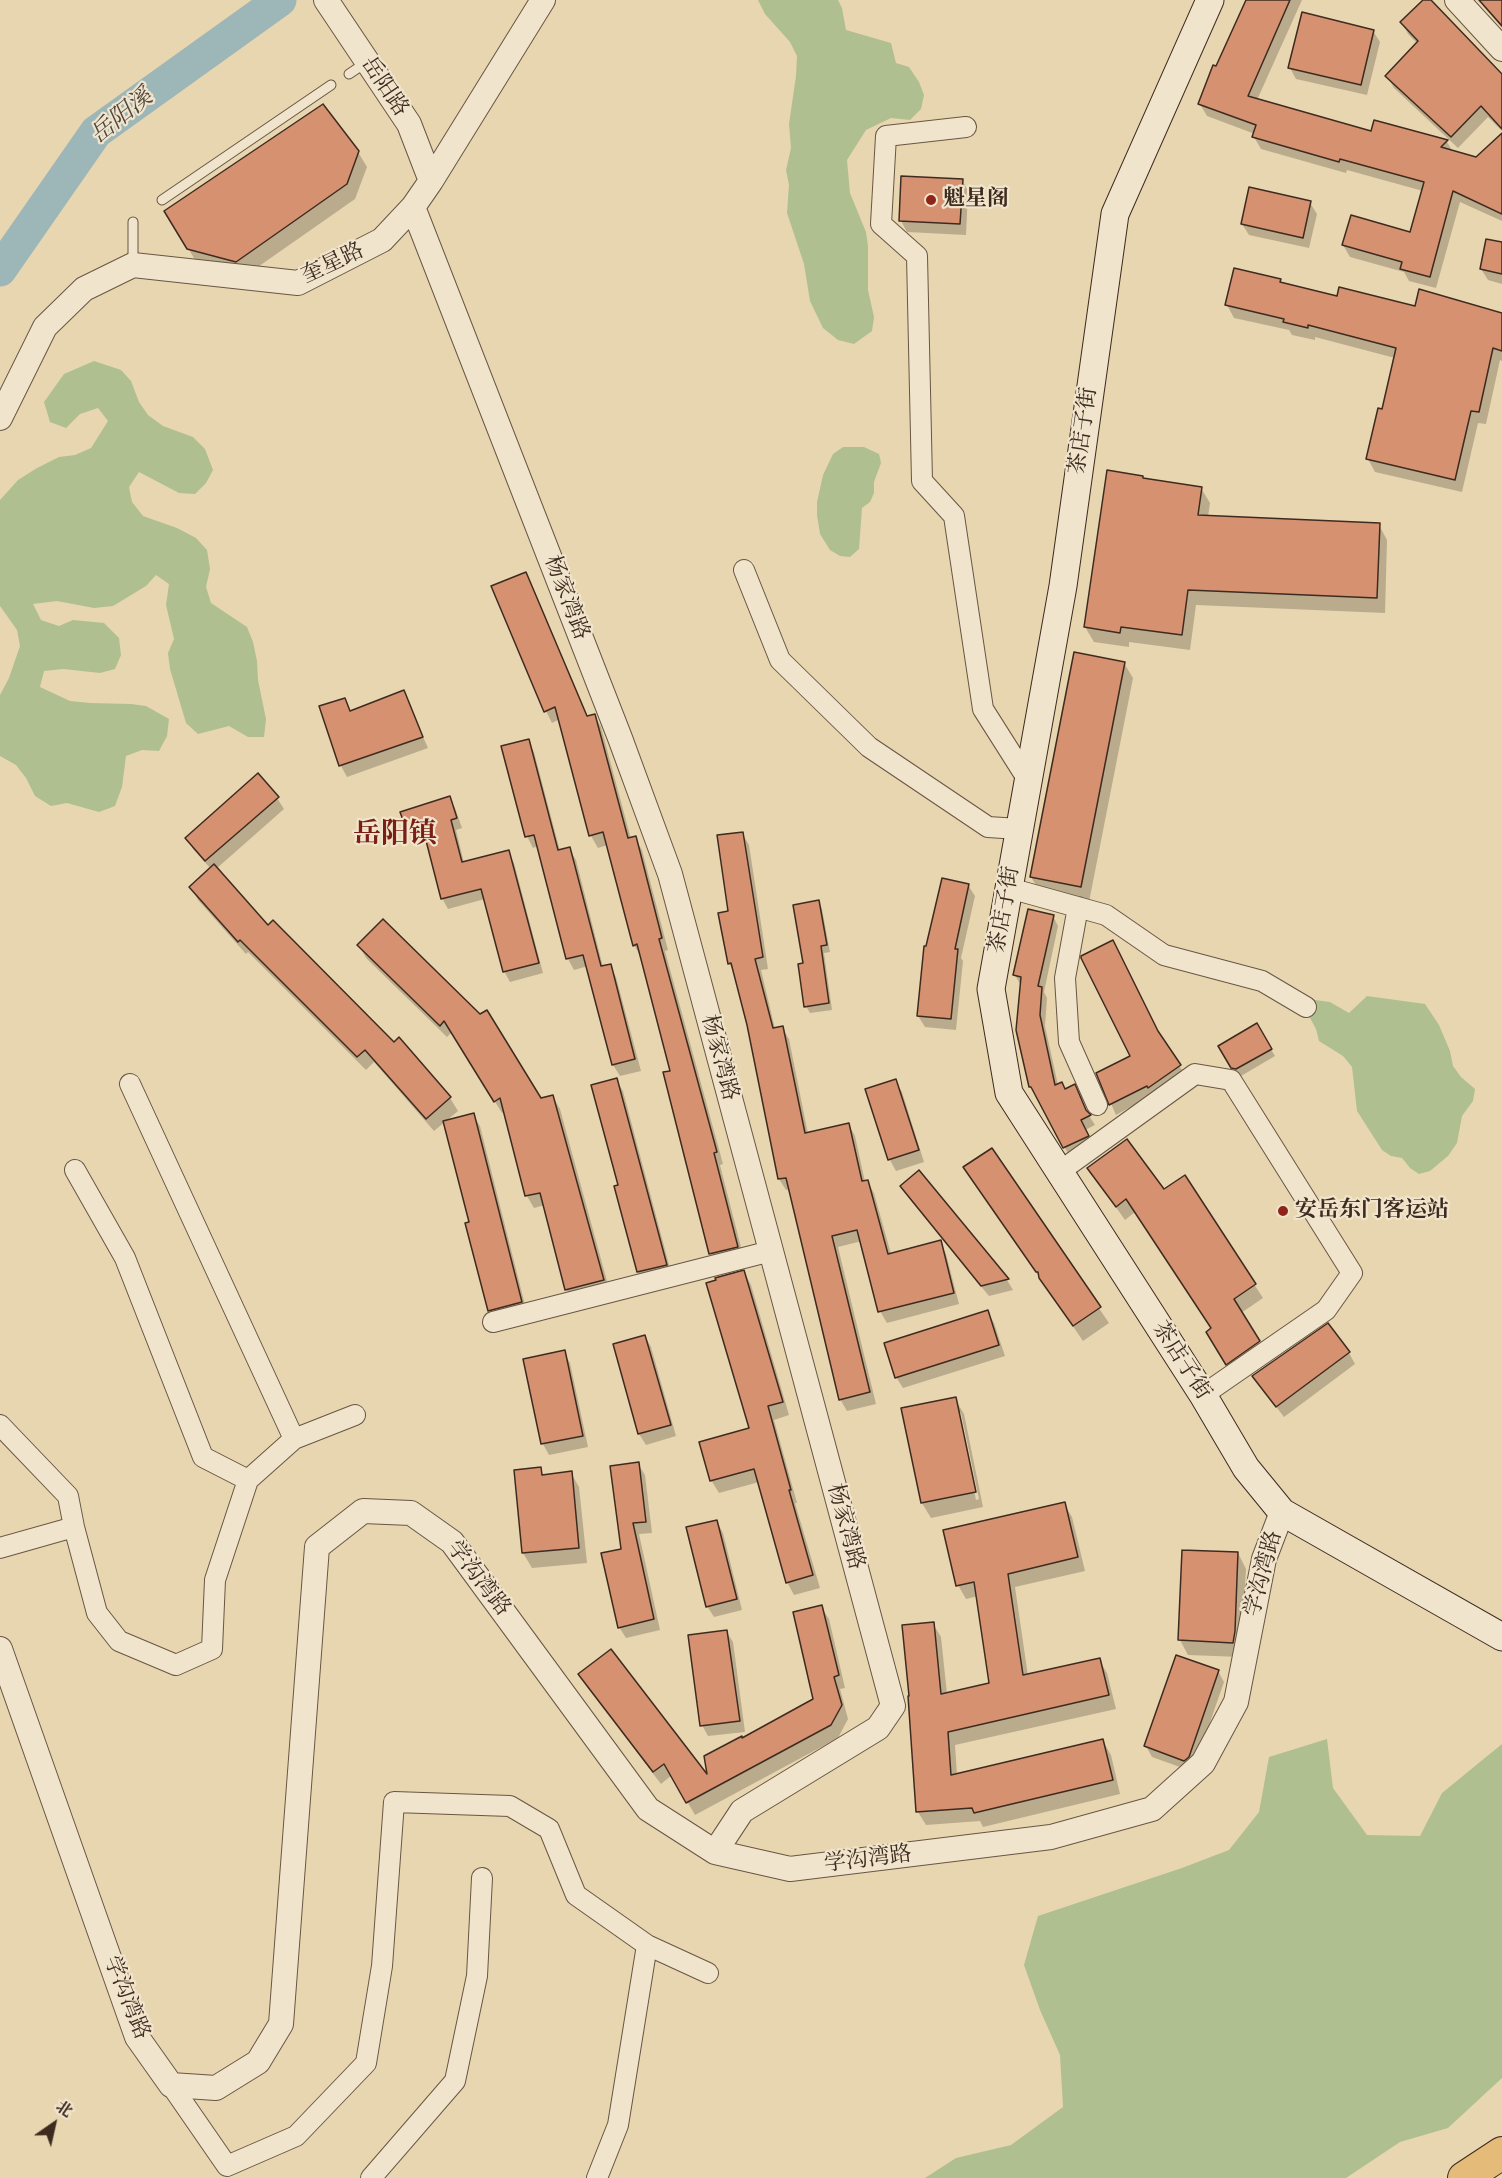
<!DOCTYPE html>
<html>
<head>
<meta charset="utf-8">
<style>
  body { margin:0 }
  #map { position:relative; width:1502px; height:2178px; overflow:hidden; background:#e8d6b0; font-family:"Libre Bodoni","Noto Serif SC",serif }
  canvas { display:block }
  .north { position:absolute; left:24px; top:2094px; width:60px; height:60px; -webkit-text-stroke:4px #f0e4cc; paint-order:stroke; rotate:34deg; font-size:16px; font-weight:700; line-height:24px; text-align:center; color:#3e2b20 }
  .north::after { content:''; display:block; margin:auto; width:21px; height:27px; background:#3e2b20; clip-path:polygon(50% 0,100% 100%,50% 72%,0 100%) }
</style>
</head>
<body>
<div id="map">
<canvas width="1502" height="2178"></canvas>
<div class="north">北</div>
</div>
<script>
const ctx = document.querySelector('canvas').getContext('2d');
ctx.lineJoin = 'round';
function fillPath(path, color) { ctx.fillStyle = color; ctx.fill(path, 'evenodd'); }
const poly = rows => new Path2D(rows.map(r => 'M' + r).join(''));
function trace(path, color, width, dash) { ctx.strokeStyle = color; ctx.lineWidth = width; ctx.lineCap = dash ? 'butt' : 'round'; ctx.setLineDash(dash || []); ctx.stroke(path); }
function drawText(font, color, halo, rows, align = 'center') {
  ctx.font = font + ' "Libre Bodoni","Noto Serif SC",serif'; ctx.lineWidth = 4.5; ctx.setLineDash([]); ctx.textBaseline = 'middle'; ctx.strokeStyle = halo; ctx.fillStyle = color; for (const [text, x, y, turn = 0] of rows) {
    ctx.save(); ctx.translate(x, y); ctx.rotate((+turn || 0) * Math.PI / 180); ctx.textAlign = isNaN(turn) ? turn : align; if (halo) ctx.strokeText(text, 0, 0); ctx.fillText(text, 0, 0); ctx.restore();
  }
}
const green = poly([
  [758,0,838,0,842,8,846,30,891,43,896,63,909,67,919,82,924,95,921,109,910,120,891,118,866,130,847,160,850,193,866,232,868,246,868,290,874,317,872,331,854,344,838,340,823,328,810,301,804,264,787,213,789,185,786,170,791,148,789,124,796,76,797,56,790,42,765,14],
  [94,361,121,370,131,381,139,402,148,415,163,426,193,437,205,449,213,470,206,483,195,494,179,493,139,472,129,487,132,502,143,516,177,528,196,538,207,550,210,569,206,587,211,603,247,627,253,642,257,661,258,680,266,719,264,737,248,737,229,726,198,734,186,723,170,669,168,653,174,639,166,605,169,584,156,575,146,586,113,606,94,608,57,601,33,604,41,620,59,626,73,620,104,623,119,638,121,655,115,669,100,673,63,669,44,671,40,687,70,701,90,703,131,704,146,706,169,719,167,736,159,751,142,750,126,756,122,787,115,806,99,812,67,803,51,806,35,796,26,778,16,765,0,756,0,695,9,678,20,646,17,630,0,606,0,500,18,480,37,468,59,457,75,455,91,448,108,421,98,408,80,414,66,428,50,422,44,402,64,374],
  [843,447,864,447,879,454,881,463,874,482,874,493,870,502,862,508,859,549,850,557,840,556,830,550,820,534,817,515,817,502,823,475,833,454],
  [1367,996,1425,1004,1439,1025,1450,1051,1453,1066,1461,1077,1475,1089,1473,1101,1462,1116,1457,1143,1448,1156,1430,1171,1419,1174,1410,1168,1402,1158,1391,1156,1382,1150,1357,1111,1352,1067,1343,1056,1319,1041,1316,1029,1304,1007,1315,1000,1330,1002,1349,1013],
  [1327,1739,1333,1788,1367,1835,1420,1836,1442,1793,1502,1744,1502,2078,1448,2128,1400,2142,1346,2178,925,2178,956,2158,1011,2145,1063,2107,1060,2055,1040,2010,1024,1965,1038,1916,1182,1868,1229,1850,1259,1812,1269,1757]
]);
const shadow = poly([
  [1247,0,1302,0,1257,100,1372,133,1375,122,1447,142,1453,152,1476,159,1502,135,1502,221,1460,202,1436,288,1409,281,1404,272,1350,257,1343,245,1411,234,1423,191,1347,170,1346,173,1261,149,1254,137,1255,134,1207,116,1200,104],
  [1425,0,1429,0,1502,76,1502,131,1488,117,1458,148,1394,88,1387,76,1418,44,1408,34,1402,22],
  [1478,0,1502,0,1502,28],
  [1373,31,1380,42,1367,95,1296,79,1290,68],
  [358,152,367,167,355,199,245,276,197,263,166,212],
  [962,180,968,191,966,235,907,232,901,221],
  [1310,203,1317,214,1309,248,1249,235,1242,224],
  [1502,244,1502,284,1488,280,1481,269],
  [1280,280,1283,285,1338,297,1416,308,1502,314,1502,361,1500,360,1486,424,1478,423,1462,492,1375,472,1368,459,1383,411,1395,358,1315,337,1315,340,1292,335,1289,330,1234,318,1227,305],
  [1201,488,1210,503,1208,517,1379,525,1387,540,1385,613,1196,605,1190,650,1129,642,1129,647,1094,642,1085,627],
  [525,574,532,586,588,717,594,715,601,727,631,839,635,838,642,850,668,950,665,951,723,1164,720,1165,744,1259,718,1266,711,1254,665,1073,672,1072,641,957,634,945,608,845,598,848,591,836,560,719,552,723,546,711],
  [1124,663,1133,678,1089,902,1040,892,1031,877],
  [403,692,428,748,347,777,341,766,321,707,344,699,351,712],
  [528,741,534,752,560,851,569,849,576,860,603,967,610,966,616,977,641,1071,620,1076,613,1065,588,966,574,970,568,959,538,846,533,848,527,836],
  [277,798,284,809,216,869,268,927,450,1098,458,1111,434,1131,374,1062,366,1070,248,952,246,954,198,900,191,887,211,869,193,849,187,838],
  [449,798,455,808,462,828,456,830,464,863,508,852,514,863,543,973,510,982,504,971,485,899,448,909,442,898,427,840,415,843,410,834,430,828],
  [742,833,749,845,768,969,761,970,775,1029,782,1028,789,1039,808,1134,849,1125,855,1136,865,1182,867,1181,874,1193,891,1254,940,1242,946,1254,959,1304,887,1323,880,1311,862,1241,838,1247,876,1404,847,1411,840,1399,790,1189,786,1190,779,1179,748,1024,735,973,729,963,729,912],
  [968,885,975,896,961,958,963,961,956,1030,925,1027,918,1016,928,947],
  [818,902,822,909,830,952,824,953,832,1010,810,1013,806,1006,805,965],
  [1053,916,1058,926,1044,992,1047,998,1045,1026,1058,1085,1088,1114,1095,1125,1085,1130,1093,1146,1070,1157,1037,1096,1036,1096,1030,1087,1020,984,1015,975],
  [359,945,480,1016,540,1100,553,1097,560,1109,610,1292,574,1301,566,1289,545,1205,534,1208,527,1196,505,1111,502,1113,452,1032,447,1037,366,958],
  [1257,1026,1275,1056,1241,1076,1236,1075,1220,1047],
  [1160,1036,1186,1076,1116,1115,1098,1074,1132,1057],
  [616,1080,623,1091,672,1276,644,1283,638,1272],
  [895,1081,902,1092,924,1162,896,1171,890,1160,867,1090],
  [473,1115,480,1126,527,1313,496,1322,489,1311,467,1224,471,1223],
  [991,1150,1109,1323,1083,1341,965,1168],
  [1089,1169,1164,1191,1184,1177,1263,1298,1241,1313,1266,1355,1235,1377,1208,1332,1212,1329,1135,1212,1125,1220],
  [919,1172,1007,1280,1013,1290,989,1296,908,1197,902,1186],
  [744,1272,751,1285,789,1415,774,1420,797,1503,795,1503,820,1588,794,1595,787,1582,759,1482,719,1493,711,1480,751,1429],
  [988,1312,994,1323,1005,1356,903,1388,896,1377],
  [645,1336,651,1347,676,1436,646,1445,639,1434],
  [564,1352,570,1363,588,1447,549,1455,543,1444,525,1360],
  [1349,1353,1355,1364,1284,1417,1261,1387],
  [955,1399,964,1414,983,1507,931,1518,922,1503],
  [958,1413,961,1413,979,1499,976,1500],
  [638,1464,645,1475,652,1533,639,1534,660,1630,626,1638,619,1627],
  [540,1469,544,1476,571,1473,579,1487,587,1563,532,1568,523,1553],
  [1064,1504,1072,1517,1085,1571,1015,1587,1028,1676,1099,1660,1107,1673,1116,1709,955,1745,957,1775,1103,1741,1111,1755,1120,1794,983,1827,980,1821,926,1825,918,1812,933,1624,941,1637,947,1694,991,1684,978,1596,966,1599,958,1585],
  [717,1522,723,1533,742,1610,714,1617,707,1606],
  [1238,1553,1246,1569,1241,1657,1188,1655,1180,1640],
  [821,1607,829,1619,845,1688,840,1689,848,1719,838,1738,695,1815,672,1775,661,1784,587,1687,580,1675,709,1779,815,1700],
  [726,1631,733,1642,745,1732,708,1736,702,1725],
  [1218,1671,1224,1682,1194,1768,1191,1771,1152,1757,1146,1746]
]);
const river = poly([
  [0,270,96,132,280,0]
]);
const building = poly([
  [1246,0,1290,0,1248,96,1371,131,1374,120,1448,140,1441,147,1476,157,1502,133,1502,214,1453,191,1430,277,1400,269,1402,262,1342,245,1351,215,1410,232,1424,182,1340,159,1339,162,1252,137,1256,125,1198,104,1213,65,1216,66,1246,0],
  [1423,0,1431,0,1502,74,1502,129,1481,106,1451,137,1385,76,1418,41,1400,22,1423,0],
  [1479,0,1502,0,1502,26,1479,0],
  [1302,12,1374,30,1361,85,1288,68,1302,12],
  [323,104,359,151,347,184,236,262,187,249,164,211,323,104],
  [901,176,963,179,960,224,899,221,901,176],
  [1249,187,1311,201,1303,238,1241,224,1249,187],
  [1486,239,1502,242,1502,274,1480,269,1486,239],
  [1234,268,1281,279,1280,282,1337,296,1339,287,1415,306,1419,289,1502,313,1502,351,1493,348,1479,412,1471,411,1455,480,1366,459,1378,408,1382,409,1396,348,1308,325,1308,328,1283,322,1284,319,1225,305,1234,268],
  [1107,470,1143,476,1143,478,1202,487,1198,515,1380,523,1377,598,1188,590,1182,635,1121,627,1120,633,1084,627,1107,470],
  [526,572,587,716,595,714,628,838,636,836,662,938,659,939,717,1152,714,1153,738,1247,709,1254,663,1072,670,1071,637,944,633,946,603,832,589,836,555,707,544,712,491,586,526,572],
  [1074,652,1125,662,1081,887,1030,877,1074,652],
  [404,690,423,737,339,766,319,706,345,698,350,711,404,690],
  [529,739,558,850,570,847,601,966,611,964,635,1059,612,1065,583,955,566,959,534,835,525,837,501,746,529,739],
  [258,773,279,797,205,861,185,838,258,773],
  [450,796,457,818,451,820,462,862,509,850,539,963,503,972,481,889,441,899,423,829,408,834,400,812,450,796],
  [743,832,763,957,755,959,773,1028,783,1026,805,1133,849,1123,862,1181,868,1180,888,1254,941,1240,954,1293,878,1312,857,1230,832,1236,870,1392,839,1400,786,1178,778,1179,747,1025,731,963,728,964,718,913,728,911,717,835,743,832],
  [214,864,268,925,273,920,394,1042,399,1037,451,1097,426,1119,365,1050,357,1057,240,940,238,942,189,887,214,864],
  [942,878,969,884,955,949,958,949,951,1019,917,1016,924,946,926,946,942,878],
  [819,900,827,945,821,946,829,1003,804,1007,798,964,803,963,793,905,819,900],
  [1028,909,1054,915,1038,986,1042,987,1040,1015,1055,1085,1062,1082,1065,1089,1075,1084,1086,1110,1091,1115,1081,1120,1089,1136,1063,1148,1031,1087,1029,1087,1016,1030,1021,977,1013,975,1028,909],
  [383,919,480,1014,487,1010,541,1098,553,1095,604,1280,565,1290,540,1193,525,1196,500,1098,494,1102,444,1021,440,1026,357,945,383,919],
  [1113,940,1158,1031,1181,1065,1148,1088,1147,1086,1109,1105,1096,1073,1130,1056,1081,958,1081,956,1113,940],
  [1257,1023,1272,1049,1236,1069,1231,1068,1218,1046,1257,1023],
  [617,1078,667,1265,637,1272,614,1186,618,1185,591,1085,617,1078],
  [896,1079,919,1150,888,1160,865,1089,896,1079],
  [474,1113,522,1302,488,1311,465,1223,469,1222,443,1121,474,1113],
  [1127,1139,1164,1189,1185,1175,1256,1284,1234,1299,1260,1341,1226,1365,1206,1332,1211,1328,1126,1199,1116,1207,1087,1168,1127,1139],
  [992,1148,1101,1307,1073,1326,1039,1278,1038,1272,1036,1272,963,1167,992,1148],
  [919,1170,1009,1279,981,1286,900,1186,919,1170],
  [744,1270,783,1402,768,1406,791,1490,789,1490,813,1575,786,1583,754,1469,710,1481,699,1442,749,1428,706,1283,716,1280,715,1278,744,1270],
  [988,1310,999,1345,895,1378,884,1343,988,1310],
  [1328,1323,1350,1352,1276,1407,1252,1376,1328,1323],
  [645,1335,671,1425,638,1434,613,1344,645,1335],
  [565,1350,583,1436,541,1444,523,1359,565,1350],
  [956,1397,976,1492,921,1503,901,1408,956,1397],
  [639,1462,646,1522,633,1523,654,1619,618,1628,601,1553,621,1549,610,1466,639,1462],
  [541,1467,542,1475,572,1471,579,1548,522,1553,514,1470,541,1467],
  [1065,1502,1078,1557,1008,1574,1023,1675,1100,1658,1109,1695,948,1732,951,1775,1103,1739,1113,1780,974,1813,972,1808,916,1812,908,1696,909,1696,902,1625,934,1622,941,1694,989,1683,974,1582,956,1586,943,1530,1065,1502],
  [717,1520,737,1599,706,1607,686,1527,717,1520],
  [1182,1550,1238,1552,1235,1631,1233,1643,1178,1640,1182,1550],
  [822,1605,839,1675,834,1677,842,1705,831,1725,686,1803,664,1764,653,1772,578,1674,611,1649,707,1774,704,1756,742,1736,742,1738,813,1699,793,1612,822,1605],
  [727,1630,740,1721,700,1726,688,1635,727,1630],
  [1176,1655,1219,1670,1189,1757,1184,1761,1144,1746,1176,1655]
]);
const service = poly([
  [349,74,367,62],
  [162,200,331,85],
  [133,222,133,263]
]);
const minor = poly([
  [966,127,886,136,881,224,917,256,922,481,954,516,983,709,1028,780],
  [744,570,780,660,869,747,988,827,1019,829],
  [1009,888,1106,915,1164,955,1262,981,1306,1007],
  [1078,907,1065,978,1069,1042,1097,1105],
  [130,1084,294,1439],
  [75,1170,125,1258,203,1457,248,1480],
  [1059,1172,1195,1074,1231,1080,1352,1273,1326,1310,1203,1395],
  [493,1322,771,1251],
  [0,1425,68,1496,74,1527],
  [0,1548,74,1527,97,1613,119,1641,176,1665,212,1649,215,1580,248,1480,294,1439,355,1415],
  [171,2085,227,2166,296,2136,366,2063,382,1966,394,1802,510,1806,549,1829,576,1895,647,1945,708,1973],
  [371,2178,455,2081,477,1976,482,1878],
  [597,2178,618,2125,647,1945]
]);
const tertiary = poly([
  [326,0,409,124,431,181],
  [1457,0,1502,49],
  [413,207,620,738,670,874,893,1706,878,1728,742,1811,715,1852],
  [0,418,45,327,84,289,133,265,298,283,382,240,413,207,431,181,543,0],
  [0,1649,137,2037,171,2085,216,2088,258,2062,281,2024,317,1547,363,1511,411,1513,452,1542,648,1809,715,1852,790,1869,1051,1837,1152,1809,1203,1763,1236,1702,1264,1559,1282,1512]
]);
const secondary = poly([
  [1210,0,1115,214,1063,586,991,989,1009,1093,1203,1395,1246,1468,1282,1512,1502,1637]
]);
const trunk = poly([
  [1464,2178,1502,2153]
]);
const markers = [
  [931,200,6,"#8f2418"],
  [1283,1211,6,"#8f2418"]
];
const streetNames = [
  ["岳阳路",384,87,56],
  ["奎星路",333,264,-25],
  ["茶店子街",1084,431,-82],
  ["杨家湾路",566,598,69],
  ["茶店子街",1005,910,-80],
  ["杨家湾路",719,1058,75],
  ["茶店子街",1181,1361,57],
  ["杨家湾路",845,1527,75],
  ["学沟湾路",1264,1574,-75],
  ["学沟湾路",478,1579,52],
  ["学沟湾路",868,1860,-7],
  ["学沟湾路",126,1998,68]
];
const poiNames = [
  ["魁星阁",943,200],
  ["安岳东门客运站",1295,1211]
];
const waterNames = [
  ["岳阳溪",122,117,-39]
];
const districtNames = [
  ["岳阳镇",395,835]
];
fillPath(green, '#b0bf90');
fillPath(shadow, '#0003');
trace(river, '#9db6b7', 33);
fillPath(building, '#d69171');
trace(building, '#3e2b20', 1.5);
trace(service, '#685644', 11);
trace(minor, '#685644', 22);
trace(tertiary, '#685644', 26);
trace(secondary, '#3e2b20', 29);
trace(trunk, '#3e2b20', 34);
trace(service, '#f0e4cc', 9);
trace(minor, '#f0e4cc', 20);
trace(tertiary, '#f0e4cc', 24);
trace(secondary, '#f0e4cc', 27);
trace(trunk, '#e4bb78', 32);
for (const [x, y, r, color] of markers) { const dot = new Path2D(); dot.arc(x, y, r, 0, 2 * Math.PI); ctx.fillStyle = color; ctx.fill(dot); trace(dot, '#f0e4cc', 2); }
drawText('22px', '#3e2b20', '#f0e4cc', streetNames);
drawText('bold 22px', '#3e2b20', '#f0e4cc', poiNames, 'left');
drawText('italic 24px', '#51473e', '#f0e4cc', waterNames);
drawText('bold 28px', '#7a1f14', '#f0e4cc', districtNames);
</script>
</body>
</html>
